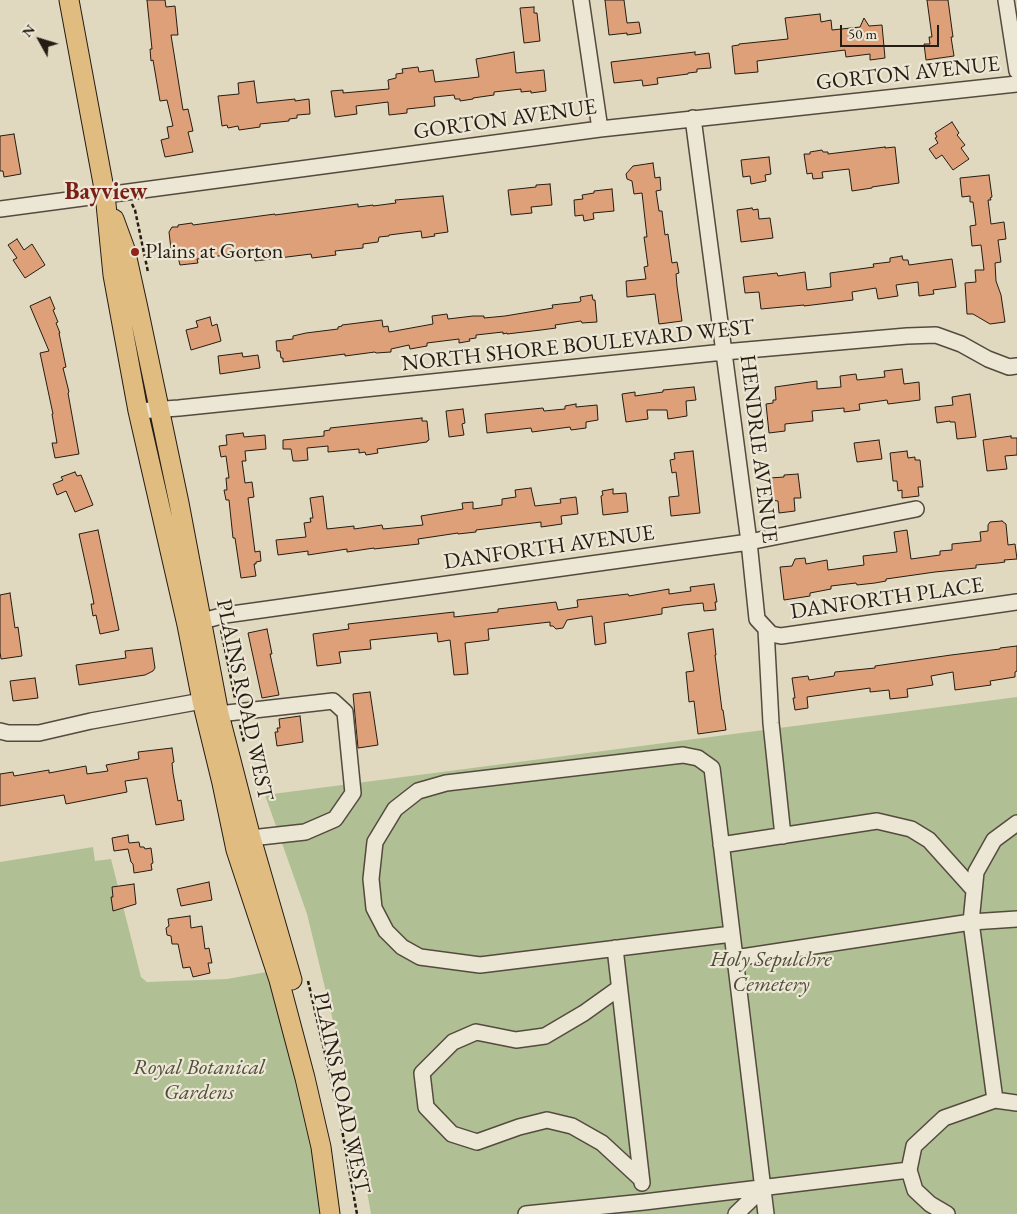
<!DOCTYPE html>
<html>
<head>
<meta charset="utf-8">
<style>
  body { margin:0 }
  #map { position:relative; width:1017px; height:1214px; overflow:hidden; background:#e1d9bf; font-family:"EB Garamond",serif }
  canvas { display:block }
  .north { position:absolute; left:15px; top:15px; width:50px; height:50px; -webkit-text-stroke:4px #ece6d5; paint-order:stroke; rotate:309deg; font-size:14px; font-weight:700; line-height:20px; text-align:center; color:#251c13 }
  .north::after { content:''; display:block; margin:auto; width:18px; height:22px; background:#251c13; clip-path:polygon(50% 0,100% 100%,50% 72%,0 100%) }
  .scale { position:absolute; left:840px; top:25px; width:99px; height:22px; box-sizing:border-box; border:2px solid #251c13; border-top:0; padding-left:6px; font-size:15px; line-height:18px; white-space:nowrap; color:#251c13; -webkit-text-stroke:4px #ece6d5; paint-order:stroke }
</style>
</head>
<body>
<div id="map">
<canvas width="1017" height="1214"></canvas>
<div class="north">N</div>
<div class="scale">50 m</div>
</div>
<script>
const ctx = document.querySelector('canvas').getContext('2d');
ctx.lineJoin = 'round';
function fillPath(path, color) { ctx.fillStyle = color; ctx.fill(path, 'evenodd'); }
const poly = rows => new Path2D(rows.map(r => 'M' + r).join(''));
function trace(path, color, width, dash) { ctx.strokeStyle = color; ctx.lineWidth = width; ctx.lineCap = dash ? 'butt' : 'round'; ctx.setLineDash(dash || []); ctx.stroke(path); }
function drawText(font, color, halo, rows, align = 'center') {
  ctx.font = font + ' "EB Garamond",serif'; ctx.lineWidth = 4.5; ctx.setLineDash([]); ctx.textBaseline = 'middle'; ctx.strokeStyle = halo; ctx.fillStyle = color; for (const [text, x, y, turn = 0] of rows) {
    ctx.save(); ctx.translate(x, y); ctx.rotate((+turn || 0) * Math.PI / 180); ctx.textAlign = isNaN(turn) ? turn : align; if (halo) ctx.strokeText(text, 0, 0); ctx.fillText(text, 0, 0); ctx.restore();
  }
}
const green = poly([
  [1017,697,1017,1214,371,1214,346,1074,307,914,265,795],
  [93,847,95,861,111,859,141,977,147,982,227,979,272,971,322,1182,322,1214,0,1214,0,862]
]);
const building = poly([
  [147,0,165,0,166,7,175,6,178,35,171,35,183,110,188,109,193,131,188,132,193,152,165,157,161,140,169,138,167,127,173,126,167,100,160,101,153,60,151,61,150,49,152,49,147,0],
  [605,0,624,0,627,23,639,22,641,33,627,35,627,33,609,35,605,0],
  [927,0,948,0,953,37,951,37,954,56,926,60,924,44,930,44,929,37,932,37,927,0],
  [534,7,534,13,537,13,540,41,524,43,520,8,534,7],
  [820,14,821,22,831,20,832,30,860,27,864,18,869,26,882,25,885,58,870,60,870,54,846,57,845,50,757,61,758,72,735,74,732,46,739,45,739,44,788,39,785,18,820,14],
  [514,52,516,73,544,70,546,91,531,93,531,91,521,92,521,89,494,92,494,95,473,98,473,99,460,101,460,99,455,99,454,95,434,97,435,106,407,109,407,113,389,115,388,102,356,106,357,114,335,117,331,91,343,90,343,93,389,89,388,80,396,78,396,74,403,73,402,69,418,67,419,72,433,70,435,82,479,77,476,59,514,52],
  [695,52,695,55,709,53,711,68,697,69,697,72,688,73,688,74,657,78,658,84,643,86,642,80,614,83,611,62,695,52],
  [254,81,257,103,295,99,295,101,309,99,310,114,297,115,297,118,289,119,289,121,260,124,260,127,239,130,238,126,228,128,227,125,222,126,218,96,239,94,238,83,254,81],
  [952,122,959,133,957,135,965,145,961,148,969,159,953,170,942,155,936,159,929,149,938,143,935,138,937,137,935,133,952,122],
  [14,134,21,174,4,177,3,171,0,171,0,136,14,134],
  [885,147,885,148,895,147,899,183,872,187,872,188,852,191,849,169,822,172,823,178,813,179,812,173,807,174,804,154,810,154,810,152,822,150,823,152,828,152,828,154,885,147],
  [769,157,771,174,765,175,766,181,751,184,750,176,743,177,741,160,769,157],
  [653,163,655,178,660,177,661,190,656,191,659,211,662,211,665,235,668,234,672,263,677,262,679,273,676,274,677,286,682,321,659,324,655,294,627,297,626,281,646,279,644,267,648,266,644,237,647,237,642,193,634,194,632,181,627,179,626,174,633,166,653,163],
  [989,175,992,197,990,198,991,200,988,200,991,224,1004,222,1006,239,998,240,1001,262,995,263,996,281,1001,295,1005,322,990,324,973,314,967,314,965,283,976,282,975,270,984,270,981,245,972,246,970,226,976,225,973,202,970,202,970,196,962,197,960,178,989,175],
  [550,184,552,205,531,207,532,213,511,215,508,190,536,187,536,185,550,184],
  [612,189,614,211,593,213,594,219,584,221,583,215,575,216,574,200,583,199,582,195,594,193,594,191,612,189],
  [443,196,448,232,434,234,435,236,422,238,421,231,389,235,389,236,379,237,378,242,363,244,363,248,335,251,336,255,312,258,311,254,255,261,254,251,197,259,198,263,180,265,178,257,172,258,169,232,172,227,178,227,178,225,192,223,193,225,275,214,275,215,358,204,358,207,373,205,373,206,396,203,395,200,443,196],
  [752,208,753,210,758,209,759,219,770,218,773,238,741,242,737,210,752,208],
  [17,239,24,250,32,244,45,265,25,278,13,260,17,258,8,245,17,239],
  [902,256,903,260,908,260,909,265,952,259,956,287,933,290,934,294,919,296,918,282,896,285,898,296,878,299,876,288,852,292,853,300,804,306,804,305,761,309,759,292,745,293,743,277,777,273,778,276,805,272,807,290,831,287,830,273,874,267,873,264,890,262,890,258,902,256],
  [592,295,593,300,595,300,597,322,582,323,581,321,555,325,556,328,541,330,507,334,507,333,503,334,503,332,476,335,476,338,469,339,470,341,459,343,459,339,427,343,427,346,410,349,409,345,391,349,391,352,376,353,375,352,345,356,345,354,283,362,283,358,281,358,280,351,277,351,276,341,293,339,293,336,306,333,338,329,338,327,342,326,342,325,382,320,383,327,388,326,389,332,433,324,432,316,447,314,448,319,473,316,484,316,484,318,505,316,553,308,552,305,579,302,581,301,580,297,592,295],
  [50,297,55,309,53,310,58,322,56,323,60,333,59,333,66,367,63,368,69,392,68,393,79,454,55,458,52,443,57,443,52,414,53,414,40,353,49,351,30,306,50,297],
  [210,317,212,326,217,324,221,341,191,350,186,330,198,327,196,321,210,317],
  [242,353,243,357,258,355,260,368,220,374,218,356,242,353],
  [902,369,904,384,919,382,920,400,888,404,887,400,859,404,860,410,844,412,844,408,812,411,813,421,785,424,785,431,769,433,766,404,773,403,773,400,776,400,775,387,817,381,817,389,841,387,840,376,856,374,857,380,885,377,884,371,902,369],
  [694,387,696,400,686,401,687,416,668,419,667,410,647,410,648,419,626,422,622,394,635,392,635,396,663,392,663,390,694,387],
  [970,394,976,437,957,439,955,422,950,422,950,421,937,423,935,407,953,405,952,397,970,394],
  [576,404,576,407,597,405,598,420,586,422,586,428,571,430,570,427,532,432,531,428,487,433,485,414,543,408,544,411,565,409,565,406,576,404],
  [463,409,465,423,462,424,464,435,449,437,446,411,463,409],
  [422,418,422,421,427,421,429,440,427,441,427,442,377,449,378,453,366,455,365,452,359,453,359,449,328,452,328,446,307,448,308,460,298,461,293,461,291,449,283,449,283,440,324,436,324,431,330,430,330,428,422,418],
  [243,433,244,437,265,435,266,449,245,451,246,461,242,461,245,483,252,482,254,497,248,498,255,552,260,551,261,561,256,562,256,564,254,564,256,576,241,578,235,538,233,538,229,500,226,500,224,490,227,490,226,478,229,478,226,456,221,457,219,446,227,445,226,435,243,433],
  [1011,436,1011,438,1017,438,1017,455,1005,456,1007,469,987,471,983,440,1011,436],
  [879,440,882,459,857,462,854,443,879,440],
  [693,451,700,513,671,516,669,497,679,496,676,472,672,473,670,460,675,459,674,453,693,451],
  [907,451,908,458,915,457,915,460,920,460,923,487,918,487,919,496,902,498,902,490,898,491,897,481,893,481,890,453,907,451],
  [75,472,77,476,81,475,93,505,75,512,66,491,57,495,53,484,63,480,61,477,75,472],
  [798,474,801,498,794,498,795,511,779,513,778,501,771,500,769,480,771,480,770,478,784,477,784,475,798,474],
  [531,488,535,506,561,503,560,499,576,497,578,514,561,516,562,524,541,527,541,522,476,530,476,532,458,534,458,533,418,539,419,544,374,549,374,548,347,552,347,549,308,555,308,551,278,555,276,540,306,537,304,523,311,522,310,518,313,518,310,498,323,496,327,529,354,526,354,529,382,525,383,529,423,525,421,516,463,509,462,503,473,502,473,509,502,505,502,499,516,497,515,490,531,488],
  [613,489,613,494,626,493,628,512,603,515,601,496,603,495,602,491,613,489],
  [1002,521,1006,524,1008,545,1015,544,1017,559,1004,560,1005,562,998,563,976,565,976,568,935,572,886,579,886,581,875,583,857,585,856,583,831,586,831,589,810,593,810,596,784,600,780,567,792,566,795,559,805,558,806,564,827,560,828,570,864,565,863,556,897,552,894,532,907,530,911,559,940,555,940,551,952,550,952,544,981,541,980,532,988,531,988,525,990,522,1002,521],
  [98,530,119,630,100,634,96,615,93,616,91,604,94,604,91,589,79,534,98,530],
  [714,584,717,602,715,602,716,610,704,611,703,603,683,605,662,608,662,614,604,623,606,643,595,645,592,616,567,620,563,628,556,629,553,626,550,626,550,622,488,629,489,640,465,643,468,674,454,675,450,640,438,642,437,633,370,640,371,649,339,652,341,663,317,666,313,634,349,629,348,624,454,612,454,617,498,612,498,609,556,602,558,610,578,607,577,600,628,594,629,596,669,589,669,594,691,591,690,587,714,584],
  [10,593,15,628,18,627,22,656,1,659,0,652,0,595,10,593],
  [267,629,272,654,270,654,279,695,262,698,248,633,267,629],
  [713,629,716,655,715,655,722,710,723,710,726,730,698,734,694,701,689,702,686,672,694,671,688,633,713,629],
  [1017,646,1017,671,1015,672,1015,677,990,681,991,685,955,690,953,672,931,676,933,685,907,689,908,697,890,699,889,690,870,692,870,688,807,697,808,708,795,710,793,698,795,698,792,678,808,676,809,680,834,676,835,672,875,668,875,666,951,655,1000,649,1000,648,1017,646],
  [152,648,155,668,153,671,145,675,79,685,76,665,126,658,125,651,152,648],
  [35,678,38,698,13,701,10,681,35,678],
  [370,692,378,745,358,748,353,694,370,692],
  [300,716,303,742,277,746,275,732,278,732,277,728,280,728,279,719,300,716],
  [172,748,174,762,172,763,173,773,178,801,181,800,184,820,156,825,147,778,125,781,127,792,66,804,64,795,0,806,0,774,13,772,14,776,49,770,49,773,86,766,87,774,108,771,106,765,139,759,138,752,172,748],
  [128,835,129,843,139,842,140,847,144,847,145,849,151,848,153,863,151,864,152,870,134,873,133,864,131,862,128,849,114,851,112,838,128,835],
  [209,882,212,900,181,906,177,889,209,882],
  [134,884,136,904,113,911,111,897,113,897,112,887,134,884],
  [190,916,191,928,202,926,205,949,209,948,212,963,208,963,210,973,193,977,190,967,183,968,178,944,172,944,171,936,167,935,166,928,169,926,168,919,190,916]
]);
const path = poly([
  [132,204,135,210,148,272],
  [221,630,235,698],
  [240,725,244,742],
  [308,981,339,1113,357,1214]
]);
const minor = poly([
  [581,0,600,129],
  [1006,0,1017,71],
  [693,118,749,542,757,619,771,634,781,636,1017,602],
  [0,209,600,129,1017,84],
  [138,411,179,408,724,352,907,336,936,335,961,344,988,359,1009,367,1017,366],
  [191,624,225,615,749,542,916,509],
  [766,629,771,723,783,836],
  [219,714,333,701,345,712,353,793,335,819,305,832,251,838],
  [0,731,8,733,39,733,91,721,202,701],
  [721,845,877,821,911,829,929,840,974,890],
  [732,934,480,965,420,957,402,947,386,931,374,908,371,879,375,842,395,809,418,791,446,783,683,755,698,758,712,768,766,1214],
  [615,948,642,1183],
  [735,958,971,922,1017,919],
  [619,988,584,1013,545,1036,516,1040,476,1032,453,1042,422,1073,426,1107,452,1134,477,1142,519,1127,547,1120,572,1126,602,1143,641,1179],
  [995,1100,971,922,976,872,994,840,1017,823],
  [526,1214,644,1202,909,1170],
  [736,1214,763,1188],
  [947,1214,930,1204,915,1190,909,1170,914,1146,944,1118,995,1100,1017,1103]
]);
const major = poly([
  [69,0,105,194,113,275,138,411,187,625,202,701,222,783,236,850,279,980,305,1078,321,1147,330,1214],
  [114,219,125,249,138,308,179,503,219,714,251,838,292,980]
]);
const markers = [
  [135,252,5,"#8f2418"]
];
const streetNames = [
  ["GORTON AVENUE",908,74,-6],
  ["GORTON AVENUE",505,120,-8],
  ["NORTH SHORE BOULEVARD WEST",578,346,-6],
  ["HENDRIE AVENUE",758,449,83],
  ["DANFORTH AVENUE",549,548,-8],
  ["DANFORTH PLACE",887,599,-8],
  ["PLAINS ROAD WEST",244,700,78],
  ["PLAINS ROAD WEST",341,1093,78]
];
const poiNames = [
  ["Plains at Gorton",145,252]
];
const parkNames = [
  ["Holy Sepulchre",771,960],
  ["Cemetery",771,985],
  ["Royal Botanical",199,1068],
  ["Gardens",199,1093]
];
const neighbourhoodNames = [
  ["Bayview",106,192]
];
fillPath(green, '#b0c094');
fillPath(building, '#dea079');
trace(building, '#251c13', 1);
trace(minor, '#544b3e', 18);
trace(major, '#251c13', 21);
trace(path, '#251c13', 2.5, [4, 2.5]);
trace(minor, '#ece6d5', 15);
trace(major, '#e0bc80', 19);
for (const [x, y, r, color] of markers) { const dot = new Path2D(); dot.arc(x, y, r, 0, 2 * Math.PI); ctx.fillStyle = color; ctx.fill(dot); trace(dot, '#ece6d5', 2); }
drawText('22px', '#251c13', '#ece6d5', streetNames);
drawText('22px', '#251c13', '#ece6d5', poiNames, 'left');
drawText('italic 22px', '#4f4d3a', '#ece6d5', parkNames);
drawText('bold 24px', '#7a1f14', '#ece6d5', neighbourhoodNames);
</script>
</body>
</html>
